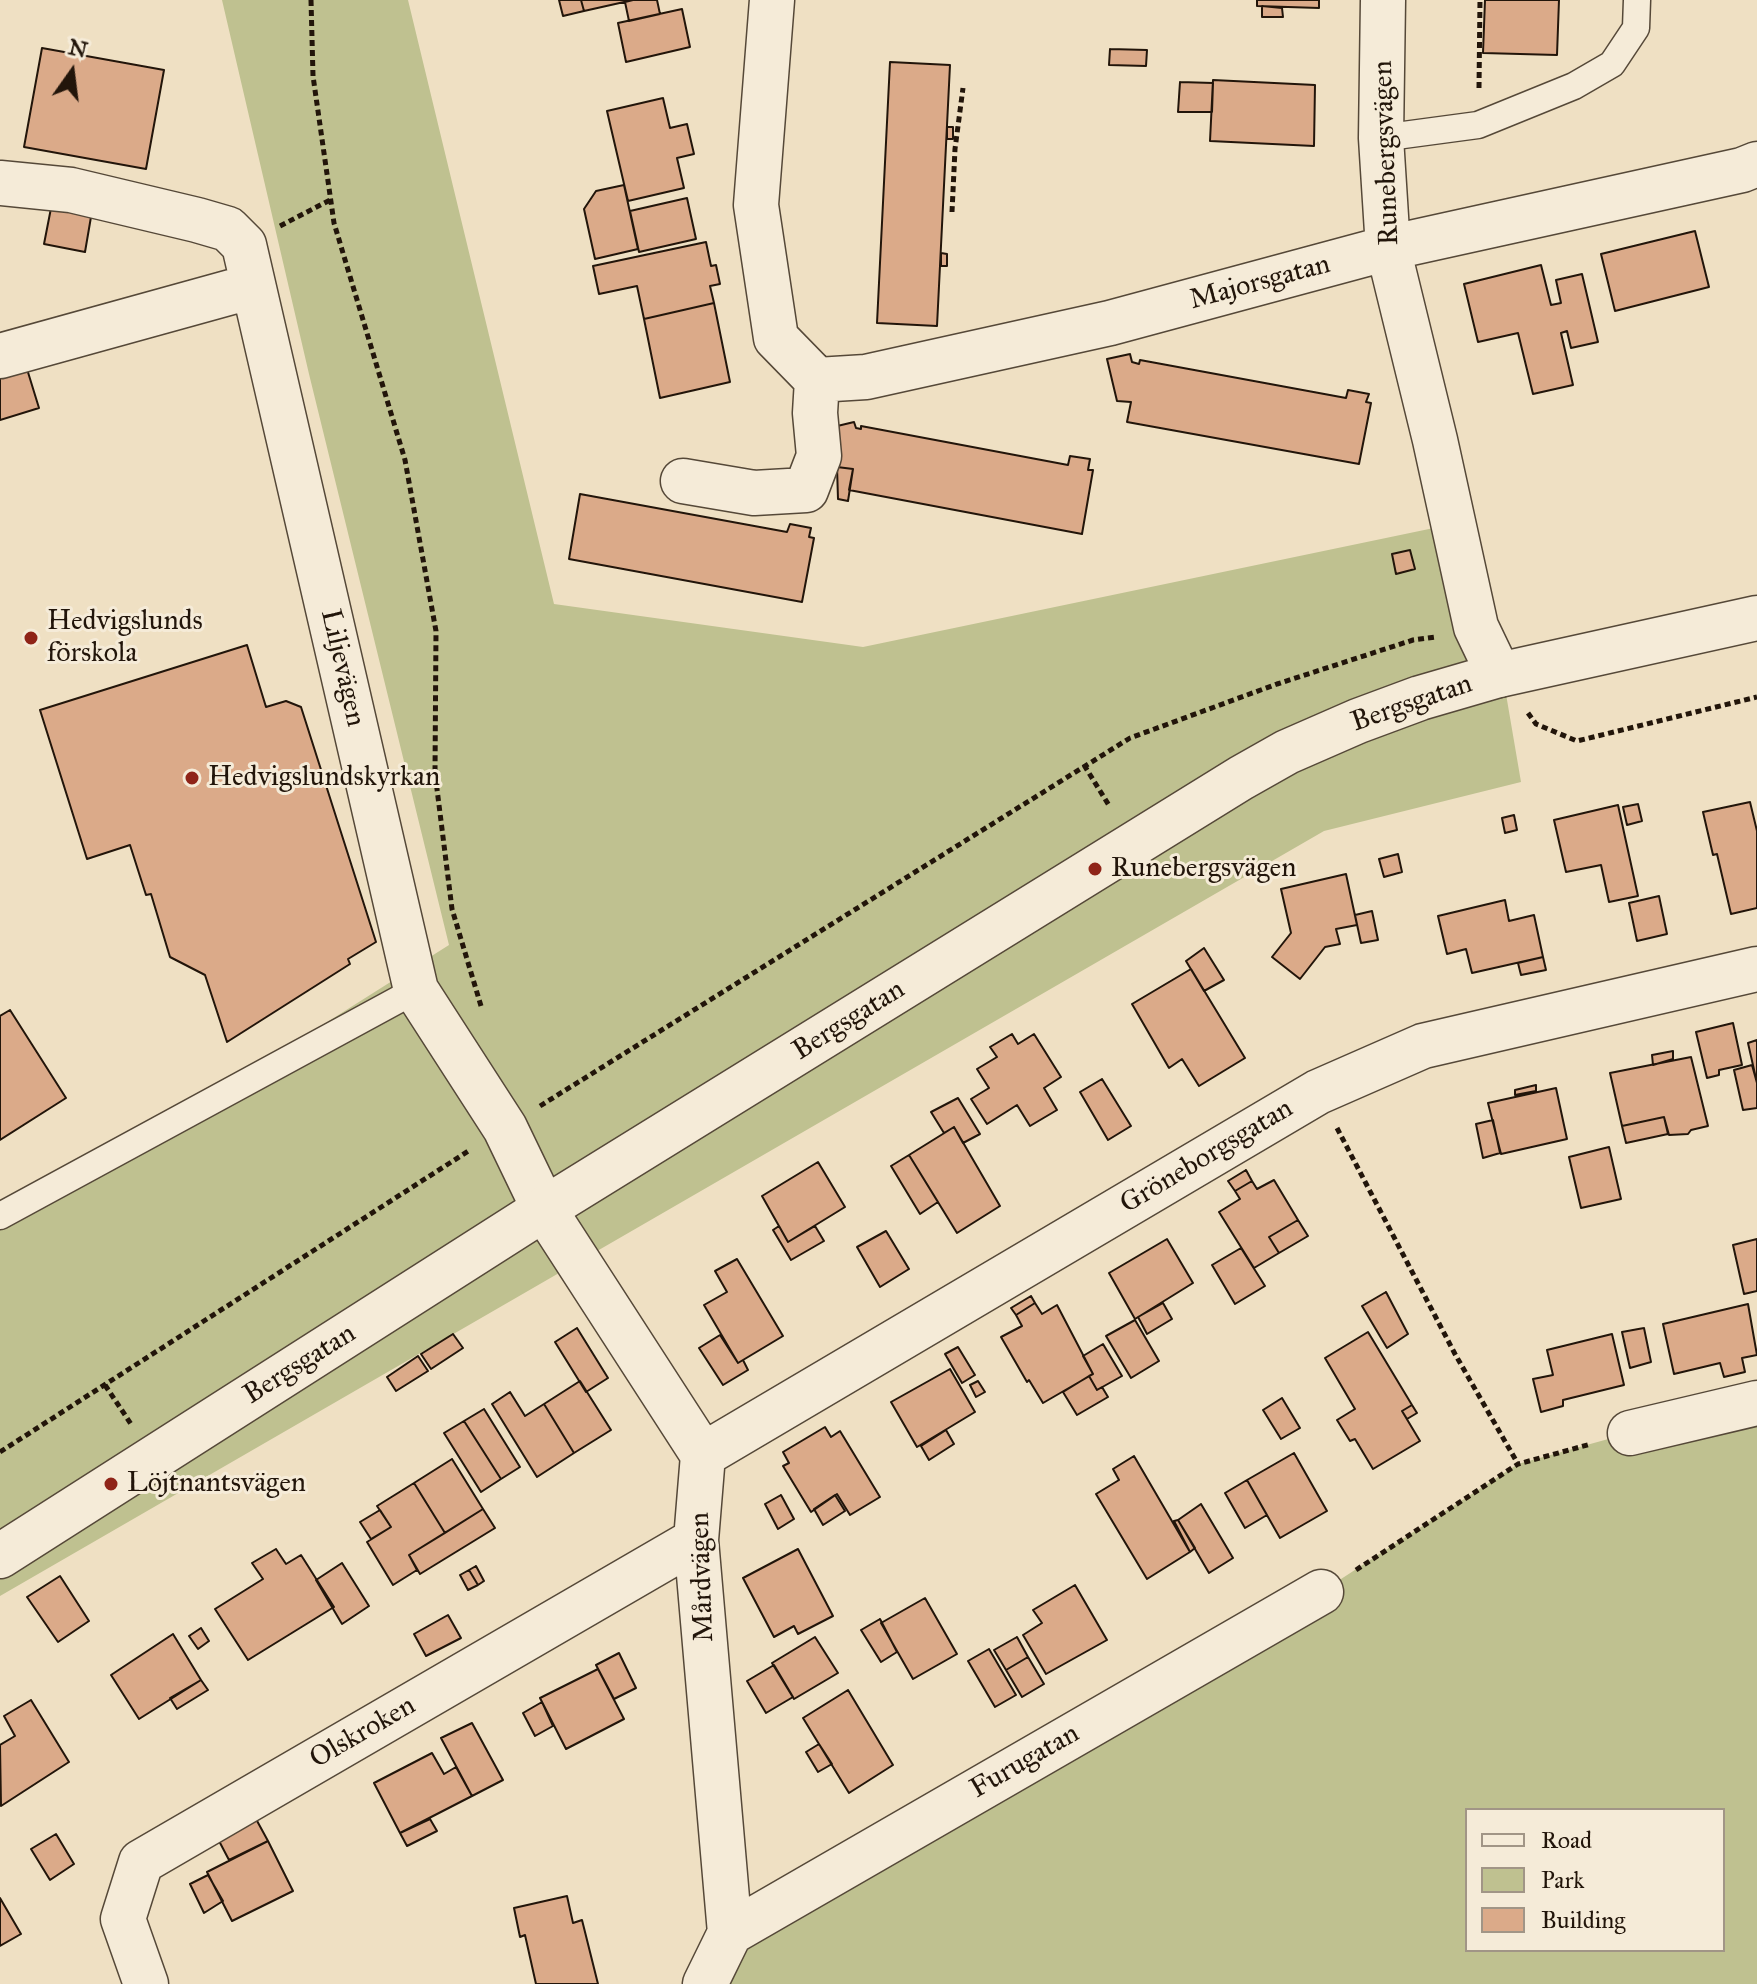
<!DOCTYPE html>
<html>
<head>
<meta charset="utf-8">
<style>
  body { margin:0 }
  #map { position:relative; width:1757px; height:1984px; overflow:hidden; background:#efe0c3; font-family:"IM FELL Great Primer",serif }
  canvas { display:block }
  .legend { position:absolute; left:1465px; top:1808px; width:260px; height:144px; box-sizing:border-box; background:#f5ebd8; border:2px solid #a19586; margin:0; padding:10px 14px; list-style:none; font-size:24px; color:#22150a }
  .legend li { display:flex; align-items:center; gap:16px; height:40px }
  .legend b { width:40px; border:2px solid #a19586 }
  .north { position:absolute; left:32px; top:32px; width:80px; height:80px; -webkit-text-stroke:6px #f5ebd8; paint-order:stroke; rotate:14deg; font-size:22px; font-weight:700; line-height:32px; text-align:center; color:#22150a }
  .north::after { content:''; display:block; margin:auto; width:28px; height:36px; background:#22150a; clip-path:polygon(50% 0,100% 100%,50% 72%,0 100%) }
</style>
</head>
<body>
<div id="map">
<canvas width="1757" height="1984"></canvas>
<ul class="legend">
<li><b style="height:10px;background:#f5ebd8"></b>Road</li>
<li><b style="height:22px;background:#bfc190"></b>Park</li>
<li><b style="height:22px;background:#dbaa89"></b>Building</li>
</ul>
<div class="north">N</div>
</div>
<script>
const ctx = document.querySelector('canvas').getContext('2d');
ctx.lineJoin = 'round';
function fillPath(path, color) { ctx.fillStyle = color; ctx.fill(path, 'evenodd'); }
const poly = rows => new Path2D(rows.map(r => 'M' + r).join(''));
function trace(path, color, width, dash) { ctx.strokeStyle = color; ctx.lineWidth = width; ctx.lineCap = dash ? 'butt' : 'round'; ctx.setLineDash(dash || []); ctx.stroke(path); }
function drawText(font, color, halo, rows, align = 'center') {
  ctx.font = font + ' "IM FELL Great Primer",serif'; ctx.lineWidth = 6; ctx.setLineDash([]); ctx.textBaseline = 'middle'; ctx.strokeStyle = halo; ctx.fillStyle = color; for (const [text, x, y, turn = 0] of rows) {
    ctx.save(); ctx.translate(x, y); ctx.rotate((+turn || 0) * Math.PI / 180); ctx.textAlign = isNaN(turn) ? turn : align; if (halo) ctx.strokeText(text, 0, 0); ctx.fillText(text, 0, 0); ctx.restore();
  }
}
const green = poly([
  [222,0,408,0,554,604,863,647,1453,524,1492,612,1521,782,1324,831,0,1596,0,1229,449,945,309,374],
  [1757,1405,1757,1984,705,1984,730,1933,1321,1592,1518,1464,1630,1433],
  [1467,1810,1723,1810,1723,1950,1467,1950]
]);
const building = poly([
  [559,0,581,0,584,11,563,16,559,0],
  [581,0,633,0,584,11,581,0],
  [633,0,657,0,660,14,629,21,625,2,633,0],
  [1257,0,1319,0,1319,8,1257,6,1257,0],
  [1485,0,1559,0,1557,55,1483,53,1485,0],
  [1262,6,1282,8,1283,17,1262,17,1262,6],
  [682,9,690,47,626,62,618,23,682,9],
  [42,48,164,70,146,169,24,147,42,48],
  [1110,49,1147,50,1146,66,1109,65,1110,49],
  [890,62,950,65,937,326,877,323,890,62],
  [1213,80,1315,85,1314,146,1210,141,1213,80],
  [1180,82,1213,83,1212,112,1178,112,1180,82],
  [663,98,670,128,687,124,694,154,677,158,684,188,628,201,607,111,663,98],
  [947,127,953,127,953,139,947,139,947,127],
  [624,185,638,249,595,259,584,209,596,191,624,185],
  [687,198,696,239,639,252,630,211,687,198],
  [52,203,92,211,85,252,44,244,52,203],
  [1695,231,1709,287,1615,311,1601,254,1695,231],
  [706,242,711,266,716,265,720,284,710,286,714,303,644,319,637,286,599,294,593,266,706,242],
  [941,253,947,254,947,266,941,266,941,253],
  [1541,265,1551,305,1561,303,1556,280,1582,274,1598,342,1571,348,1567,331,1561,333,1573,385,1533,394,1518,333,1478,342,1464,284,1541,265],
  [714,303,730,382,660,398,644,319,714,303],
  [1130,354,1132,362,1139,364,1140,360,1346,398,1348,390,1369,394,1366,402,1371,403,1359,464,1127,422,1131,402,1117,401,1107,359,1130,354],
  [27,369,39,408,0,420,0,377,27,369],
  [854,422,856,428,861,429,861,426,1068,465,1070,456,1090,459,1088,470,1093,470,1082,534,849,490,853,469,837,467,829,428,854,422],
  [837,467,853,469,848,501,838,499,837,467],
  [580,494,787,532,790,524,811,528,809,537,814,538,802,602,569,559,580,494],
  [1410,550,1415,569,1396,574,1392,554,1410,550],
  [247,645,266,707,286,701,301,707,376,942,348,959,350,964,227,1042,205,975,170,957,151,894,146,895,130,845,87,859,40,710,247,645],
  [1750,802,1757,831,1757,908,1731,914,1717,854,1713,855,1703,812,1750,802],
  [1638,804,1642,821,1627,825,1623,807,1638,804],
  [1618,805,1638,896,1609,902,1601,865,1566,872,1554,820,1618,805],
  [1514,815,1517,830,1505,833,1502,818,1514,815],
  [1398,854,1402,872,1384,877,1379,859,1398,854],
  [1346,874,1357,925,1336,929,1340,944,1325,947,1300,979,1272,957,1291,933,1281,889,1346,874],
  [1659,896,1667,934,1637,941,1629,903,1659,896],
  [1505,900,1509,921,1534,915,1543,957,1472,973,1466,949,1447,954,1438,916,1505,900],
  [1372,911,1378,940,1361,943,1355,915,1372,911],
  [1204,948,1224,980,1204,991,1186,961,1204,948],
  [1543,957,1546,970,1521,975,1518,963,1543,957],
  [1191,969,1245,1058,1199,1086,1182,1059,1169,1068,1132,1004,1191,969],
  [10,1010,66,1098,0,1140,0,1016,10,1010],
  [1733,1023,1742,1065,1719,1070,1719,1075,1707,1078,1696,1032,1733,1023],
  [1012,1034,1018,1044,1034,1034,1061,1077,1044,1088,1057,1110,1030,1126,1017,1105,987,1124,971,1099,989,1088,977,1069,997,1057,990,1047,1012,1034],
  [1757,1040,1757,1083,1748,1043,1757,1040],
  [1673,1051,1673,1059,1653,1065,1652,1055,1673,1051],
  [1691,1057,1708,1126,1691,1130,1688,1134,1669,1135,1664,1117,1622,1126,1610,1073,1691,1057],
  [1752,1065,1757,1083,1757,1108,1743,1110,1734,1070,1752,1065],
  [1102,1079,1131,1126,1108,1140,1080,1092,1102,1079],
  [1536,1085,1536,1091,1515,1095,1515,1090,1536,1085],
  [1556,1088,1567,1139,1501,1154,1488,1103,1556,1088],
  [958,1098,980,1134,963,1143,954,1127,944,1133,931,1112,958,1098],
  [1664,1117,1668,1134,1626,1143,1622,1126,1664,1117],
  [1493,1120,1500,1153,1483,1158,1476,1124,1493,1120],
  [954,1127,1000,1206,957,1233,909,1155,954,1127],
  [1609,1147,1621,1199,1581,1208,1569,1157,1609,1147],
  [909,1155,938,1202,920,1214,891,1166,909,1155],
  [818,1162,845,1207,788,1242,762,1196,818,1162],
  [1246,1170,1252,1181,1235,1191,1228,1181,1246,1170],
  [1274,1180,1298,1220,1269,1237,1279,1253,1254,1268,1219,1212,1240,1199,1235,1191,1252,1181,1257,1189,1274,1180],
  [1298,1220,1308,1236,1279,1253,1269,1237,1298,1220],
  [779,1226,788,1242,815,1226,824,1241,791,1260,773,1230,779,1226],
  [886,1231,909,1269,880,1287,857,1247,886,1231],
  [1167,1239,1193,1283,1135,1319,1109,1273,1167,1239],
  [1757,1239,1757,1291,1744,1294,1733,1245,1757,1239],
  [1241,1248,1265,1286,1235,1304,1212,1265,1241,1248],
  [737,1259,783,1336,738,1363,704,1305,727,1292,715,1271,737,1259],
  [1386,1292,1408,1334,1387,1348,1362,1306,1386,1292],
  [1031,1296,1035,1303,1016,1315,1011,1308,1031,1296],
  [1035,1303,1042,1314,1057,1305,1093,1374,1043,1403,1029,1380,1027,1382,1001,1337,1022,1326,1016,1315,1035,1303],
  [1163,1303,1172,1319,1147,1334,1138,1317,1163,1303],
  [1748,1304,1757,1355,1742,1358,1745,1372,1724,1377,1720,1363,1674,1374,1663,1324,1748,1304],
  [1135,1320,1159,1361,1131,1378,1106,1336,1135,1320],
  [577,1328,608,1378,586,1392,555,1342,577,1328],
  [1644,1328,1651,1362,1630,1368,1622,1332,1644,1328],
  [1368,1332,1412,1405,1402,1411,1420,1441,1373,1469,1355,1439,1350,1441,1337,1420,1355,1409,1325,1358,1368,1332],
  [453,1334,463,1348,431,1369,421,1354,453,1334],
  [1612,1334,1624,1385,1563,1400,1563,1406,1541,1412,1533,1379,1553,1375,1547,1350,1612,1334],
  [720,1335,738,1363,743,1360,748,1370,723,1385,699,1348,720,1335],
  [1103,1344,1122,1376,1097,1390,1089,1376,1093,1374,1083,1356,1103,1344],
  [958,1347,975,1375,962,1383,945,1354,958,1347],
  [418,1356,428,1371,396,1391,387,1377,418,1356],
  [950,1369,975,1412,917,1447,891,1402,950,1369],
  [1089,1376,1097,1390,1102,1387,1108,1397,1077,1415,1063,1392,1089,1376],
  [580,1381,611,1430,574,1453,544,1404,580,1381],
  [978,1381,985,1392,976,1397,970,1385,978,1381],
  [510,1392,525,1416,544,1404,574,1453,537,1477,492,1404,510,1392],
  [1282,1398,1300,1428,1281,1439,1263,1410,1282,1398],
  [1412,1405,1417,1413,1407,1419,1402,1411,1412,1405],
  [484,1409,520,1467,501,1479,464,1421,484,1409],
  [464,1421,501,1479,481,1492,444,1433,464,1421],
  [825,1427,831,1437,840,1431,880,1497,850,1515,837,1494,811,1512,783,1466,789,1463,783,1452,825,1427],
  [946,1430,954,1444,929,1460,921,1446,946,1430],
  [1294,1453,1327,1511,1280,1538,1247,1480,1294,1453],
  [1134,1456,1190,1552,1147,1579,1096,1494,1119,1480,1113,1469,1134,1456],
  [452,1459,483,1509,445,1533,414,1483,452,1459],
  [1247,1480,1267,1515,1245,1528,1225,1493,1247,1480],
  [414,1483,445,1533,409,1555,417,1570,393,1585,367,1542,391,1527,377,1506,414,1483],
  [781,1495,794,1519,778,1529,765,1504,781,1495],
  [835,1495,845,1511,823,1525,814,1509,835,1495],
  [1201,1504,1233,1558,1209,1573,1178,1520,1201,1504],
  [483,1509,495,1528,420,1574,409,1555,483,1509],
  [380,1510,391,1527,371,1539,360,1522,380,1510],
  [1178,1520,1195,1548,1190,1552,1174,1521,1178,1520],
  [276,1549,286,1564,301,1555,334,1607,248,1660,215,1609,263,1579,252,1563,276,1549],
  [798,1549,833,1616,798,1634,794,1626,774,1637,743,1578,798,1549],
  [342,1563,369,1606,342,1624,316,1580,342,1563],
  [476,1566,484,1581,478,1585,469,1570,476,1566],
  [469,1570,478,1585,468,1590,460,1575,469,1570],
  [60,1576,89,1621,58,1642,27,1597,60,1576],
  [1075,1585,1107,1640,1046,1674,1023,1635,1042,1623,1033,1610,1075,1585],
  [925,1598,957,1654,913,1679,881,1623,925,1598],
  [448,1615,461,1638,426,1656,414,1634,448,1615],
  [880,1619,897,1652,881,1662,861,1630,880,1619],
  [201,1628,209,1641,198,1649,189,1636,201,1628],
  [173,1634,201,1680,139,1719,111,1675,173,1634],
  [815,1637,838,1673,794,1699,772,1663,815,1637],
  [1017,1637,1028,1657,1006,1670,994,1650,1017,1637],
  [989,1649,1016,1695,995,1707,968,1661,989,1649],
  [619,1653,636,1688,614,1699,596,1665,619,1653],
  [1028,1657,1044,1684,1022,1697,1006,1670,1028,1657],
  [774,1665,793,1697,766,1713,747,1681,774,1665],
  [598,1669,624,1719,566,1749,540,1698,598,1669],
  [201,1680,208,1690,177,1709,170,1698,201,1680],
  [848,1690,893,1765,849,1793,803,1718,848,1690],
  [31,1700,69,1762,1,1806,0,1745,15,1736,4,1716,31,1700],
  [542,1702,553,1726,535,1736,523,1713,542,1702],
  [472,1723,503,1780,472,1796,441,1738,472,1723],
  [819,1744,832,1764,818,1772,806,1752,819,1744],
  [432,1753,444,1774,456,1767,472,1796,400,1833,374,1783,432,1753],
  [256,1819,268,1841,229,1860,218,1839,256,1819],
  [430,1819,437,1831,407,1846,400,1833,430,1819],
  [56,1834,74,1864,50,1880,31,1849,56,1834],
  [268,1841,293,1891,232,1921,207,1872,268,1841],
  [208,1875,223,1901,204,1913,190,1884,208,1875],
  [567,1896,573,1923,582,1920,598,1984,536,1984,525,1935,520,1937,514,1908,567,1896],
  [0,1898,21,1934,0,1946,0,1898]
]);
const path = poly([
  [311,0,313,76,334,223,405,460,436,631,435,773,452,909,481,1006],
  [1479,88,1480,0],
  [952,212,955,149,963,88],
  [280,226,330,200],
  [1528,713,1536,724,1577,741,1757,697],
  [1084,765,1110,807],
  [540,1106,1130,738,1277,684,1413,640,1435,637],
  [1337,1128,1455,1354,1518,1464],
  [105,1385,131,1424],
  [0,1452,470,1150],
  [1356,1570,1518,1464,1591,1444]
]);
const service = poly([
  [1381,138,1478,125,1574,86,1612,64,1636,28,1637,0],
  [0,1216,416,990]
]);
const minor = poly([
  [772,0,756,205,776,338,817,380,866,377,1110,323,1388,248,1742,170,1757,164],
  [1383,0,1381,138,1388,248,1435,440,1476,627,1499,675],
  [0,183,71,190,197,220,228,229,244,245,416,990,505,1128,544,1209,703,1455,696,1540,730,1933,705,1984],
  [0,356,253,286],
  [683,481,754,493,806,490,819,456,815,413,817,380],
  [1630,1433,1757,1403],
  [703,1455,1318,1092,1423,1046,1757,969],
  [730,1933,1321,1592],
  [146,1984,123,1919,141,1862,696,1540]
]);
const tertiary = poly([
  [0,1556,544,1209,1241,778,1287,752,1358,721,1420,698,1499,675,1757,618]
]);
const markers = [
  [31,638,8,"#8f2418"],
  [192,778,8,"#8f2418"],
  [1095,869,8,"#8f2418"],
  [111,1484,8,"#8f2418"]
];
const streetNames = [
  ["Runebergsvägen",1387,153,-92],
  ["Majorsgatan",1260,283,-15],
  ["Liljevägen",342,668,77],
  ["Bergsgatan",1412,704,-19],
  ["Bergsgatan",849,1021,-32],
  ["Gröneborgsgatan",1207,1157,-31],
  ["Bergsgatan",300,1365,-32],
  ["Mårdvägen",703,1577,-92],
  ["Olskroken",363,1733,-30],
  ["Furugatan",1025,1762,-30]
];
const poiNames = [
  ["Hedvigslunds",47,622],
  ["förskola",47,654],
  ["Hedvigslundskyrkan",208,778],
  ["Runebergsvägen",1111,869],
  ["Löjtnantsvägen",127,1484]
];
fillPath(green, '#bfc190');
fillPath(building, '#dbaa89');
trace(building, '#22150a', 2);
trace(service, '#554838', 29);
trace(minor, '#554838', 47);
trace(tertiary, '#554838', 47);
trace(path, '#22150a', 5, [6, 4]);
trace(service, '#f5ebd8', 26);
trace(minor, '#f5ebd8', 44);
trace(tertiary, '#f5ebd8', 44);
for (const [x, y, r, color] of markers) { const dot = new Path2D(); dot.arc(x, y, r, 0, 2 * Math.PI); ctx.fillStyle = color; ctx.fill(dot); trace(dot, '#f5ebd8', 3); }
drawText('28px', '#22150a', '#f5ebd8', streetNames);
drawText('28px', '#22150a', '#f5ebd8', poiNames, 'left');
</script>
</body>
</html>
